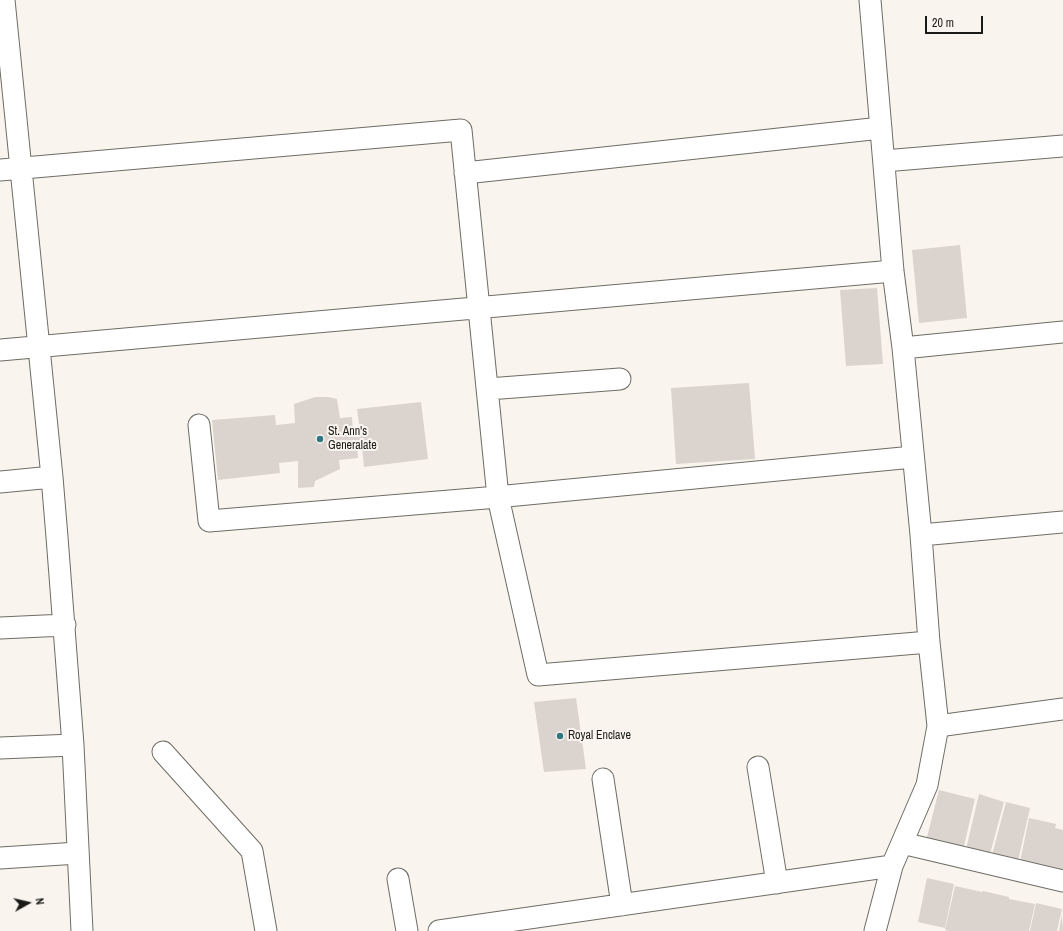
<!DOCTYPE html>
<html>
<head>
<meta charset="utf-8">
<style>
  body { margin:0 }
  #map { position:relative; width:1063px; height:931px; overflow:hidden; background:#f9f5ee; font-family:"Archivo Narrow",sans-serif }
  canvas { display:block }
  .north { position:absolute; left:8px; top:883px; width:40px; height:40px; -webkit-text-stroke:3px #f9f5ee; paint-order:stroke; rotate:82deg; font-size:11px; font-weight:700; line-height:16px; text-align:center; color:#1b1a17 }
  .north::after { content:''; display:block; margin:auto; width:14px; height:18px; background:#1b1a17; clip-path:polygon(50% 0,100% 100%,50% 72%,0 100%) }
  .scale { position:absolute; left:925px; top:16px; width:58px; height:18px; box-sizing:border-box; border:2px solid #1b1a17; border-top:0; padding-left:5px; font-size:12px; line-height:14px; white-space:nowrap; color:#1b1a17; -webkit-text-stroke:3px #f9f5ee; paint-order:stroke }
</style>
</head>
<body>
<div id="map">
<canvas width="1063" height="931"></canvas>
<div class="north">N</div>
<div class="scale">20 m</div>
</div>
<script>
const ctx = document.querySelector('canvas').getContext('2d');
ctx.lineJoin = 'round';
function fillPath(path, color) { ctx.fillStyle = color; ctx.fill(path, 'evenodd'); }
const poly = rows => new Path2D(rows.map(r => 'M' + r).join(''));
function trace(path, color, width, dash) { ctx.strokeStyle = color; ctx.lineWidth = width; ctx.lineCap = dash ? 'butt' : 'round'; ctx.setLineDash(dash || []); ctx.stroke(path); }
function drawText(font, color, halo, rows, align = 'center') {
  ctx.font = font + ' "Archivo Narrow",sans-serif'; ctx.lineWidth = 4; ctx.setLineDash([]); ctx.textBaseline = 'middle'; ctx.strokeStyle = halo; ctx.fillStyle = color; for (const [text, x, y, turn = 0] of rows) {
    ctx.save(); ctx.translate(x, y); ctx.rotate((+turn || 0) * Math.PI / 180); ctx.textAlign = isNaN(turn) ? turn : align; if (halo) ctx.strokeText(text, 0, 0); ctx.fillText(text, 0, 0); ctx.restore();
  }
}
const building = poly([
  [960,245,967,318,919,323,912,250],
  [877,288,883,364,846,366,840,290],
  [749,383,755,459,676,464,671,388],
  [315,397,328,397,337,399,340,418,352,417,353,431,360,431,357,409,421,402,428,459,364,467,362,447,357,447,358,458,339,460,340,469,315,481,314,487,298,488,298,461,279,463,280,473,218,480,212,420,275,415,276,425,295,423,294,404],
  [576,698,586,769,544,772,534,702],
  [939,790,975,799,963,850,926,841],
  [979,794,1004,802,990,854,966,849],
  [1006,802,1030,808,1018,861,992,855],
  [1029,818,1056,824,1055,828,1063,830,1063,876,1020,862],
  [927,878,954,884,945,928,918,922],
  [955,886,982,892,983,891,1009,897,1009,899,1035,904,1029,931,949,931,945,930],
  [1036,903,1062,909,1057,931,1030,931],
  [1062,914,1063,931,1059,931]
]);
const street = poly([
  [4,0,52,477,57,537,73,745,82,931],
  [870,0,893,271,903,348,921,535,929,642,938,726,927,785,892,866,875,931],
  [884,161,1063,146],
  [0,170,461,130,498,497,538,675,929,642],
  [465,173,881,128],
  [903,348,1063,332],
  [0,350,893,271],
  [488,389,620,379],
  [199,425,209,521,486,498,913,457],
  [0,482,52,477],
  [921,535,1063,522],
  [0,628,65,625],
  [938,726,1063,709],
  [0,748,73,745],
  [163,752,252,851,266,931],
  [758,767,777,883],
  [603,779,622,905],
  [902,843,1063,881],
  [0,858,78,853],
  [398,879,407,931],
  [439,931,892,866]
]);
const markers = [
  [320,439,4,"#307683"],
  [560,736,4,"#307683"]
];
const poiNames = [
  ["St. Ann's",328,432],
  ["Generalate",328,446],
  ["Royal Enclave",568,736]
];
fillPath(building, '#dad3ce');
trace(street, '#6f6c65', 23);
trace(street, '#fff', 21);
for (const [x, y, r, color] of markers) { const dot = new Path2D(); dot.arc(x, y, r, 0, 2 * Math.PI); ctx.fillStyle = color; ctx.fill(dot); trace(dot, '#f9f5ee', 1.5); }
drawText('12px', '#1b1a17', '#f9f5ee', poiNames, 'left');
</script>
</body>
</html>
